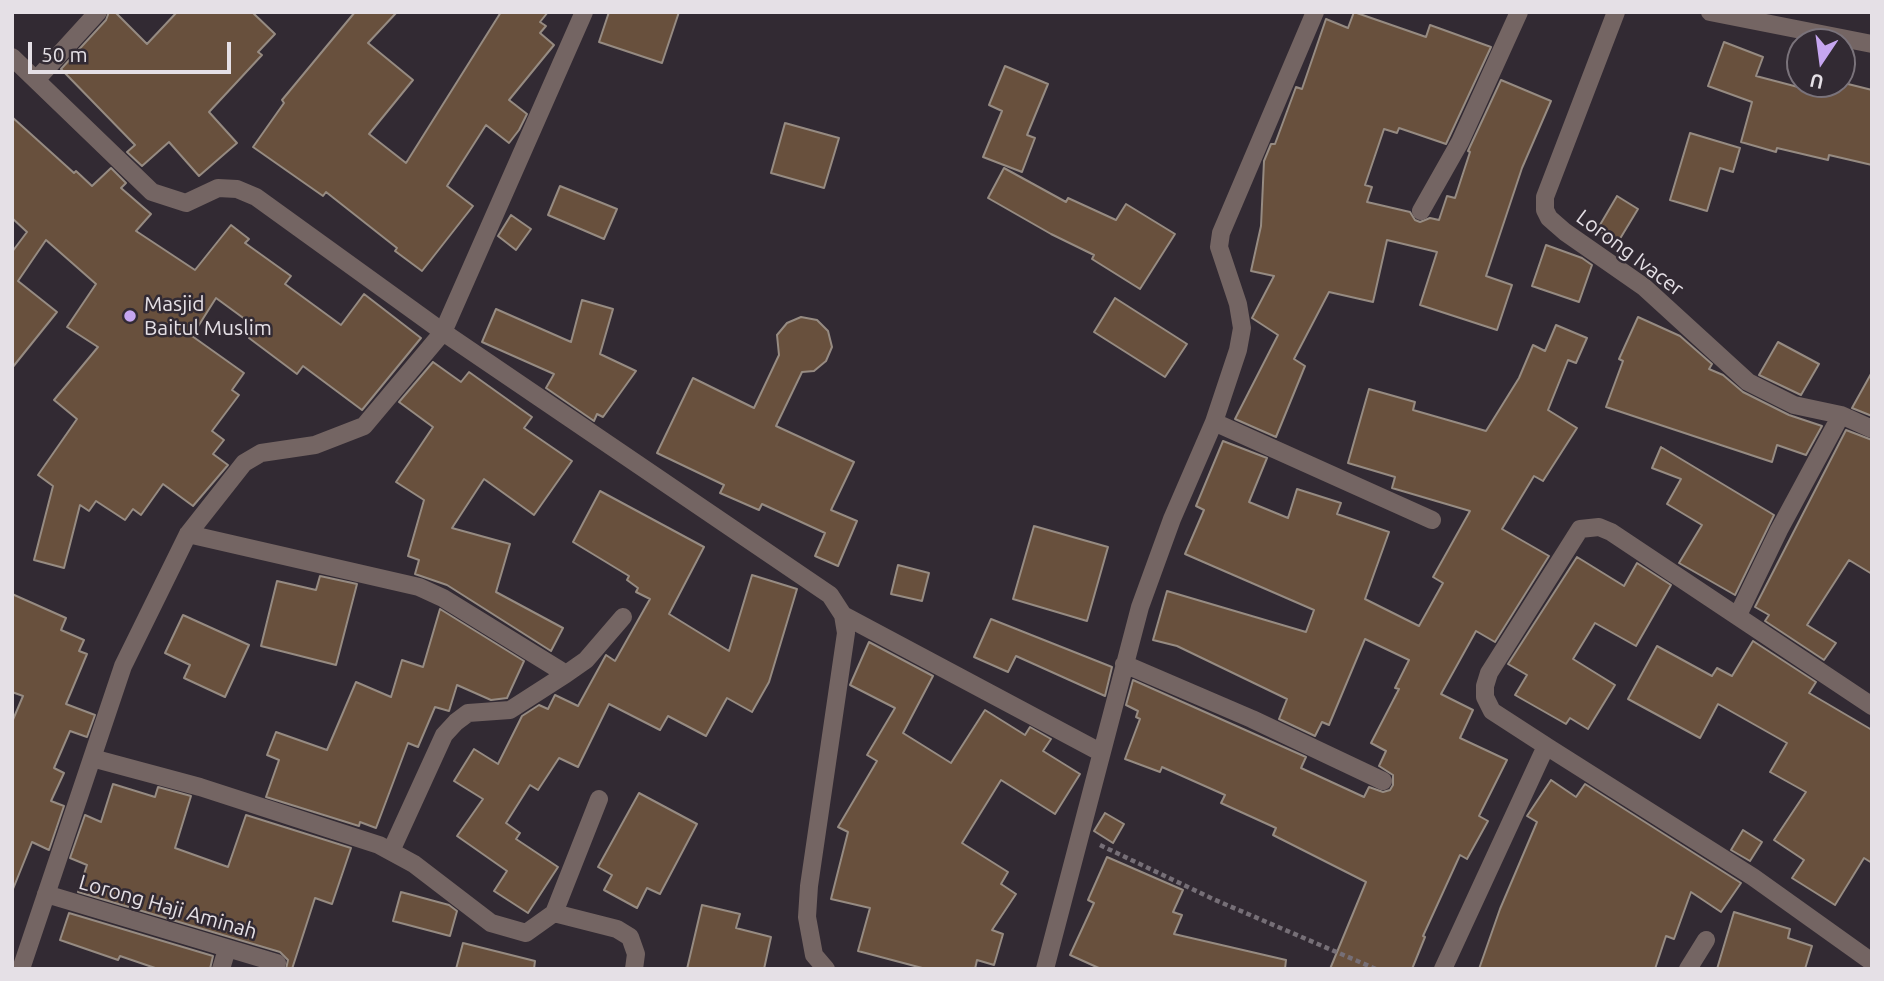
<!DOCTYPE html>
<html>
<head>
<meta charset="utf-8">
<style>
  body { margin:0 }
  #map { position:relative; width:1884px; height:981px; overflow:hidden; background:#322a33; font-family:Ubuntu,sans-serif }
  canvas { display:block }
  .frame { position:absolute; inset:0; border:14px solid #e5e0e6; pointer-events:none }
  .north { position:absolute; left:1786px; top:28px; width:70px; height:70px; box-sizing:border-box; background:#322a33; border:2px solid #7a737b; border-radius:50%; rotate:193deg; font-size:19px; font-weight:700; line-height:28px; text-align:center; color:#e5e0e6 }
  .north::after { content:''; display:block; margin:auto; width:24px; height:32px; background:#c6a6f0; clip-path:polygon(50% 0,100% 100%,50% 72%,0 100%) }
  .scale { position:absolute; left:28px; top:42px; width:203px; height:32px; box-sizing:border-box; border:4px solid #e5e0e6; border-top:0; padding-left:9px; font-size:21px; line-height:24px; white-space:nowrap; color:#e5e0e6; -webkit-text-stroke:5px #322a33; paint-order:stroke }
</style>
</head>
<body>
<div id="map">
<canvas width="1884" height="981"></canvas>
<div class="frame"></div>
<div class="north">U</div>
<div class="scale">50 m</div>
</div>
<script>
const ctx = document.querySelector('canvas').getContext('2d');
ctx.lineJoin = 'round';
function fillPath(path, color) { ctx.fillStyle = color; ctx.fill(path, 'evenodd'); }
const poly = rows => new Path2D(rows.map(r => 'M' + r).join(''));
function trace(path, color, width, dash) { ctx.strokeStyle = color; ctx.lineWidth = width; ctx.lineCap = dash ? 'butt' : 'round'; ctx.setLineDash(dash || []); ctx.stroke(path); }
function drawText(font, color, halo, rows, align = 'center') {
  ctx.font = font + ' Ubuntu,sans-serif'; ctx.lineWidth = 5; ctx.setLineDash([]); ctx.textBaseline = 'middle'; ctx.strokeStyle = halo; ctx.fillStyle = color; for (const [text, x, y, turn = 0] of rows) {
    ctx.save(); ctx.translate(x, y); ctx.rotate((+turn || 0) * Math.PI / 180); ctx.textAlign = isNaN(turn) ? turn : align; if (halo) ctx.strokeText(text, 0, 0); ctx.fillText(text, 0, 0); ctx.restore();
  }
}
const building = poly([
  [109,12,115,12,147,44,177,12,252,12,275,34,258,52,262,55,209,112,237,143,199,176,169,142,142,166,127,152,135,145,61,69,106,20,109,12],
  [355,12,397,12,368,43,413,80,369,134,406,163,501,12,548,12,540,22,546,26,540,33,554,45,509,100,527,114,519,130,509,143,486,125,447,186,473,206,422,271,395,251,397,248,326,192,323,196,253,147,284,103,282,100,355,12],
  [609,12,679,12,662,63,599,42,609,12],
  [1354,12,1426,37,1430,25,1491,47,1446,144,1399,128,1397,133,1384,129,1365,185,1372,187,1367,202,1410,212,1415,220,1420,222,1430,218,1439,220,1447,196,1455,198,1470,152,1468,151,1501,80,1551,101,1522,168,1486,276,1512,285,1497,330,1420,305,1437,252,1387,240,1373,302,1329,292,1294,359,1305,366,1276,437,1235,419,1278,335,1252,318,1274,276,1251,271,1261,226,1264,161,1271,144,1275,144,1296,87,1302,89,1326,19,1348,28,1354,12],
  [1724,42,1763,57,1756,76,1798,87,1799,84,1848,84,1872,90,1872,165,1829,155,1828,160,1777,148,1776,152,1741,142,1752,102,1708,86,1724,42],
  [1005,66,1048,84,1027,135,1035,138,1022,172,983,157,1002,111,989,105,1005,66],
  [12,117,74,173,76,171,92,186,111,168,126,183,121,188,151,214,136,231,195,270,231,225,249,239,245,243,291,276,285,284,341,325,364,294,421,338,362,410,303,366,297,374,249,338,257,328,216,298,192,336,244,373,232,390,239,395,212,431,224,440,213,454,228,465,193,506,163,484,141,515,133,509,125,520,96,501,89,511,80,505,64,568,34,560,53,486,38,475,77,419,54,400,98,347,67,327,96,284,46,240,18,281,57,312,12,368,12,252,27,232,12,218,12,117],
  [785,123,839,138,824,188,771,173,785,123],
  [1690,133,1740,148,1733,172,1720,168,1707,211,1670,200,1690,133],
  [1004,168,1066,202,1068,198,1116,220,1126,204,1175,234,1140,289,1092,259,1094,255,1051,234,988,198,1004,168],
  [560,186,617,209,604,239,548,215,560,186],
  [1617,196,1638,209,1618,242,1597,230,1617,196],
  [511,215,531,229,516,250,498,236,511,215],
  [1546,245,1582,258,1592,265,1579,302,1532,286,1546,245],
  [1115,298,1187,344,1165,377,1094,332,1115,298],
  [582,300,613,309,600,354,636,371,603,417,597,414,594,421,546,388,554,374,482,342,496,309,571,342,582,300],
  [801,317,817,320,828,331,832,347,826,361,814,371,802,372,776,426,854,462,831,510,857,521,838,566,815,556,825,533,762,504,759,510,720,493,724,485,657,453,693,378,754,408,779,355,777,335,787,323,801,317],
  [1638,317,1680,336,1712,364,1709,369,1723,375,1743,392,1789,415,1822,426,1806,455,1777,445,1772,462,1606,407,1623,361,1619,359,1638,317],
  [1556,325,1587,338,1576,363,1568,360,1548,410,1577,428,1543,481,1534,476,1502,529,1549,556,1495,642,1476,631,1441,694,1473,710,1460,738,1507,760,1479,816,1488,821,1467,859,1460,855,1423,936,1425,937,1412,969,1330,969,1366,882,1273,835,1276,828,1221,803,1225,795,1162,767,1160,772,1125,759,1140,719,1136,717,1138,711,1126,705,1133,680,1306,757,1301,768,1364,797,1369,787,1383,792,1390,790,1393,785,1393,775,1379,766,1386,751,1371,743,1399,689,1395,688,1409,660,1365,639,1329,725,1322,722,1315,736,1279,719,1287,699,1177,646,1153,640,1167,591,1306,632,1314,610,1185,554,1204,510,1196,506,1223,441,1267,458,1249,502,1288,518,1297,489,1341,503,1337,514,1389,532,1365,599,1419,626,1443,583,1433,577,1470,511,1392,488,1395,477,1348,463,1369,389,1415,402,1413,410,1486,431,1519,378,1533,345,1545,351,1556,325],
  [1778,342,1819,364,1801,395,1759,375,1778,342],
  [433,362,461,382,469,372,532,417,524,428,572,461,534,515,484,479,452,528,510,544,496,592,563,628,551,651,447,585,415,574,419,560,408,556,424,500,396,482,433,427,399,402,433,362],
  [1872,372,1872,416,1852,408,1872,372],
  [1846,430,1872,440,1872,574,1849,560,1807,625,1836,643,1824,660,1765,621,1769,615,1755,607,1846,430],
  [1661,447,1774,515,1735,595,1679,563,1702,525,1667,504,1681,479,1652,468,1661,447],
  [600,491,704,547,669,614,729,651,752,575,797,589,769,682,752,712,727,698,706,736,668,716,660,730,609,704,578,767,559,758,538,790,530,785,506,823,520,833,516,839,558,867,528,913,494,891,507,871,457,836,483,799,454,781,474,749,498,764,522,716,539,705,548,709,555,695,578,706,606,655,615,661,650,599,636,592,638,588,627,580,629,576,573,542,600,491],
  [1034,526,1108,547,1087,621,1013,599,1034,526],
  [1577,557,1624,586,1637,563,1671,585,1636,646,1595,623,1573,659,1615,685,1588,729,1570,718,1566,724,1515,695,1527,675,1508,664,1577,557],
  [898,565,929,573,922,601,891,594,898,565],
  [320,576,357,584,336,665,261,646,277,581,316,590,320,576],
  [12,594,66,618,61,630,84,640,79,651,87,654,66,704,95,715,87,737,70,731,54,768,64,773,51,801,64,806,49,850,32,842,13,889,12,722,23,696,12,692,12,594],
  [440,609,524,661,507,698,491,700,457,685,449,711,435,707,418,747,408,743,376,828,360,822,359,826,266,797,279,760,267,755,276,732,327,750,356,682,391,697,402,660,423,667,440,609],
  [183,615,249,645,225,697,184,678,190,665,165,653,183,615],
  [991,619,1112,667,1105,696,1016,656,1008,672,974,657,991,619],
  [1753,641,1816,682,1809,693,1872,730,1872,863,1864,858,1835,905,1792,878,1804,860,1774,840,1806,792,1770,772,1787,743,1718,704,1700,738,1628,699,1657,646,1712,676,1717,668,1732,676,1753,641],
  [869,642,933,676,903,733,951,763,985,710,1025,735,1030,727,1051,739,1043,751,1080,774,1055,814,1001,780,962,843,1008,872,1001,884,1016,894,992,930,1003,934,994,965,977,960,975,969,926,969,858,951,870,908,831,899,848,832,838,827,877,761,867,755,895,708,850,685,869,642],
  [1551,780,1576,797,1585,784,1741,883,1721,912,1691,892,1674,939,1666,936,1655,969,1479,969,1500,909,1537,822,1527,816,1551,780],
  [113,784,155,797,158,787,191,796,175,848,228,867,246,815,351,848,332,904,315,898,292,969,286,969,288,960,280,952,78,892,87,865,70,858,85,815,101,822,113,784],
  [639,793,697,824,660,894,647,888,637,908,604,890,612,875,598,867,639,793],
  [1105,813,1124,824,1113,843,1094,831,1105,813],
  [1743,830,1762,842,1750,861,1731,850,1743,830],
  [1107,857,1183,890,1173,912,1182,915,1174,934,1286,960,1285,969,1101,969,1070,955,1094,903,1088,900,1107,857],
  [401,892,449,905,457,911,450,936,393,921,401,892],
  [702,905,740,914,736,928,771,937,764,969,687,969,702,905],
  [1734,912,1790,929,1788,938,1812,946,1805,969,1717,969,1734,912],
  [69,913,213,956,210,969,158,969,120,956,118,960,60,940,69,913],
  [463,943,535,961,534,969,456,969,463,943]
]);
const path = poly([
  [1100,845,1213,899,1376,969]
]);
const street = poly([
  [1616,12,1545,197,1545,210,1549,218,1565,232,1644,287,1748,382,1794,405,1841,415,1872,429],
  [1710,12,1872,44],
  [12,57,152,192,186,203,218,188,237,189,256,197,443,332,830,595,843,615,846,633,809,886,807,917,814,955,826,969],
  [36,80,98,12],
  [1421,211,1460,142,1519,12],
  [1214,422,1432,520],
  [188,534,419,587,443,598,566,674,586,660,623,617],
  [843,615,1100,752],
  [1738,615,1779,530,1841,415],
  [1124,664,1252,719,1383,781],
  [1546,746,1753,877,1872,962],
  [92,758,200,787,379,845,414,864,491,923,526,933,554,913,599,799],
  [391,851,444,735,456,722,468,713,510,710,566,674],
  [46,894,277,963],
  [554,913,617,929,630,937,636,954,634,969],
  [21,969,123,666,188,534,244,463,261,453,315,445,364,426,443,332,584,12],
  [221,969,227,949],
  [1045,969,1140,607,1172,519,1214,422,1238,350,1242,328,1238,304,1219,247,1221,233,1315,12],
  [1443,969,1546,746,1492,711,1485,697,1485,686,1489,673,1580,529,1599,527,1611,532,1872,706],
  [1688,969,1706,940]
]);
const markers = [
  [130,316,7,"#c6a6f0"]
];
const streetNames = [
  ["Lorong Ivacer",1630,253,37],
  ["Lorong Haji Aminah",168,907,16]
];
const poiNames = [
  ["Masjid",144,304],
  ["Baitul Muslim",144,328]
];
fillPath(building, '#68503d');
trace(building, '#968b82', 2);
trace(path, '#766f77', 4.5, [5, 3.5]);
trace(street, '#746563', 18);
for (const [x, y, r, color] of markers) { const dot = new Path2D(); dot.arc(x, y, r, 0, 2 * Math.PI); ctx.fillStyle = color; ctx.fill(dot); trace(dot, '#322a33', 2.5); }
drawText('21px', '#e5e0e6', '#322a33', streetNames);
drawText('21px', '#e5e0e6', '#322a33', poiNames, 'left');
</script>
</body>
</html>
